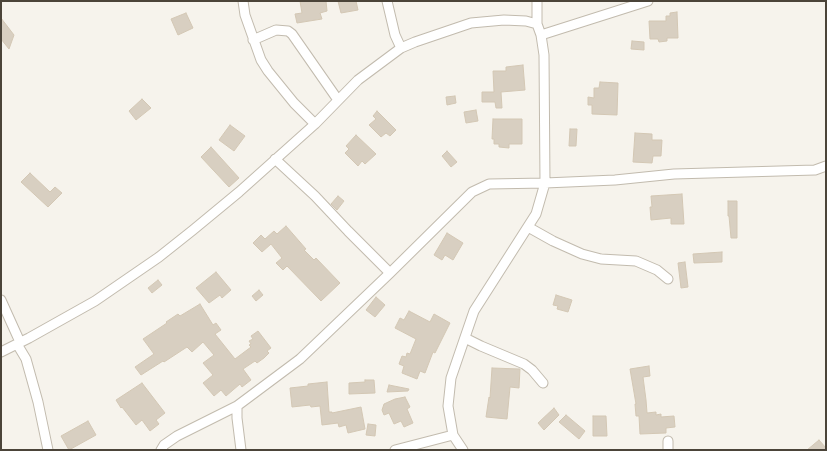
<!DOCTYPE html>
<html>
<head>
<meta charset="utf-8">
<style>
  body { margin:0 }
  #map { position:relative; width:827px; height:451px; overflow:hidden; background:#f6f3ec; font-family:"Golos Text",sans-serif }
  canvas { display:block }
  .frame { position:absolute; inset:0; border:2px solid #4b4439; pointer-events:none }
</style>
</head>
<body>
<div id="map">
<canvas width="827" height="451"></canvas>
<div class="frame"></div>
</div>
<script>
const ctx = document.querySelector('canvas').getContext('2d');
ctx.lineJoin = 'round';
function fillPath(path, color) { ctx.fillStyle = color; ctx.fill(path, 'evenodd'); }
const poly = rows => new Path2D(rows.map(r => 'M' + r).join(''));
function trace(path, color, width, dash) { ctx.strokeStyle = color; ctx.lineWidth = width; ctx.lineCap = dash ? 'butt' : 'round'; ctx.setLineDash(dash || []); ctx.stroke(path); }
const building = poly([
  [300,1,326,1,327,11,320,13,322,19,297,23,295,14,302,13,300,1],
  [338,1,356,1,358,10,341,13,338,1],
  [677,12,678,38,667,38,667,41,659,42,658,39,650,39,649,21,666,21,666,16,670,16,670,13,677,12],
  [186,13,193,28,178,35,171,19,186,13],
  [1,18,14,35,9,49,1,39,1,18],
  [632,41,644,42,644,50,631,49,632,41],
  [523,65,525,90,501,92,502,108,496,108,495,102,482,102,482,92,494,92,493,71,506,71,506,67,523,65],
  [600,82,618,83,617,115,592,114,592,105,588,105,588,97,594,98,594,88,599,88,600,82],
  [455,96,456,103,447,105,446,97,455,96],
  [142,99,151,108,136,120,129,111,142,99],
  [476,110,478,121,466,123,464,112,476,110],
  [377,111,396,130,390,136,386,133,381,137,369,125,376,119,373,116,377,111],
  [493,119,522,119,522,144,509,144,509,148,499,147,499,144,494,144,494,139,492,139,493,119],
  [230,125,245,136,234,151,219,140,230,125],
  [570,129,577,129,576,146,569,146,570,129],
  [635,133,652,134,652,140,662,140,661,156,653,156,652,163,633,162,635,133],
  [356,135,376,154,365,164,362,161,358,166,345,153,349,149,346,146,356,135],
  [211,147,239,178,229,187,201,157,211,147],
  [447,151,457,162,451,167,442,156,447,151],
  [30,173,50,192,55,187,62,193,48,207,21,182,30,173],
  [682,194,684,224,671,224,671,218,651,220,650,207,652,207,651,196,682,194],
  [338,196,344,201,337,210,331,204,338,196],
  [728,201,737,201,737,238,731,238,729,216,728,216,728,201],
  [286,226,306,249,304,250,314,260,316,258,340,283,321,301,287,266,283,270,276,263,282,258,271,244,262,252,253,243,261,235,265,239,274,231,277,234,286,226],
  [447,233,463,243,453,260,445,255,442,260,434,255,447,233],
  [722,252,722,262,694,263,693,254,722,252],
  [685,262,688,287,681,288,678,263,685,262],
  [216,272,231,290,222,298,220,295,209,303,196,288,216,272],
  [158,280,162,285,152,293,148,288,158,280],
  [259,290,263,295,256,301,252,296,259,290],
  [556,295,572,300,568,312,557,309,558,306,553,305,556,295],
  [376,297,385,305,375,317,366,310,376,297],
  [200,304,213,325,216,323,221,330,215,334,235,359,251,347,249,345,251,344,249,341,253,339,251,336,258,331,271,348,267,351,269,353,264,358,257,363,255,361,243,369,251,380,242,387,240,384,226,396,221,390,214,396,203,383,213,375,203,363,214,355,203,342,192,352,187,347,164,362,163,361,141,375,135,367,154,354,143,339,167,323,166,322,178,314,180,316,200,304],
  [409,311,430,322,434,314,450,323,435,353,433,352,425,373,420,371,417,379,402,373,404,366,399,364,402,356,406,357,407,353,410,354,416,339,395,328,400,318,404,320,409,311],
  [649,366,650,376,643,377,646,400,647,413,656,412,656,415,661,414,661,417,674,416,675,427,666,428,666,433,640,434,639,416,636,416,635,404,636,404,630,369,649,366],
  [492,368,520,369,519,388,510,387,507,419,486,417,489,397,490,398,492,368],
  [365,380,374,380,375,393,349,394,349,383,365,382,365,380],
  [327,382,329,412,332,412,332,413,361,407,365,429,348,433,346,425,339,427,338,423,322,425,320,406,311,407,310,405,292,407,290,388,308,386,308,384,327,382],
  [142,383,165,413,156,420,159,424,150,431,142,420,136,425,122,407,121,408,116,400,142,383],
  [389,385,409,389,408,391,387,392,389,385],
  [405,397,410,407,407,409,413,423,404,427,401,421,394,424,389,413,384,415,382,410,384,404,395,399,405,397],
  [554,408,559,415,544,430,538,423,554,408],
  [566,415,585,431,579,439,559,422,566,415],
  [593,416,606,416,607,436,593,436,593,416],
  [88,421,96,435,69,450,61,436,88,421],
  [368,424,376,425,375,436,366,435,368,424],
  [819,440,826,448,826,450,807,450,819,440]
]);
const minor = poly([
  [243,1,245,15,261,60,268,71,294,103,315,124],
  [387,1,395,35,401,48],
  [537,24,537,1],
  [541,35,648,1],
  [253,40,276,30,288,31,292,34,338,100],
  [275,159,315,196,348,231,390,273],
  [528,227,553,241,582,254,601,259,636,261,657,270,668,279],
  [1,300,20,342],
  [465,338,481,346,524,364,532,370,543,383],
  [17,344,26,359,38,402,48,450],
  [1,352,29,338,95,301,159,257,193,230,239,192,315,124,358,80,401,48,415,42,471,23,504,20,526,21,537,24,541,35,544,55,545,183,536,214,474,311,451,378,448,406,453,435,463,450],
  [237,406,237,418,241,450],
  [161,450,164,445,177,436,237,406,300,359,390,273,472,192,489,184,545,183,615,180,674,174,815,170,826,166],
  [395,450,453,435],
  [668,450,668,441]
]);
fillPath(building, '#d8cfc1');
trace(building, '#d3c7b4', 1);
trace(minor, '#c2bbae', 11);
trace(minor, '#fff', 9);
</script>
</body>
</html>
